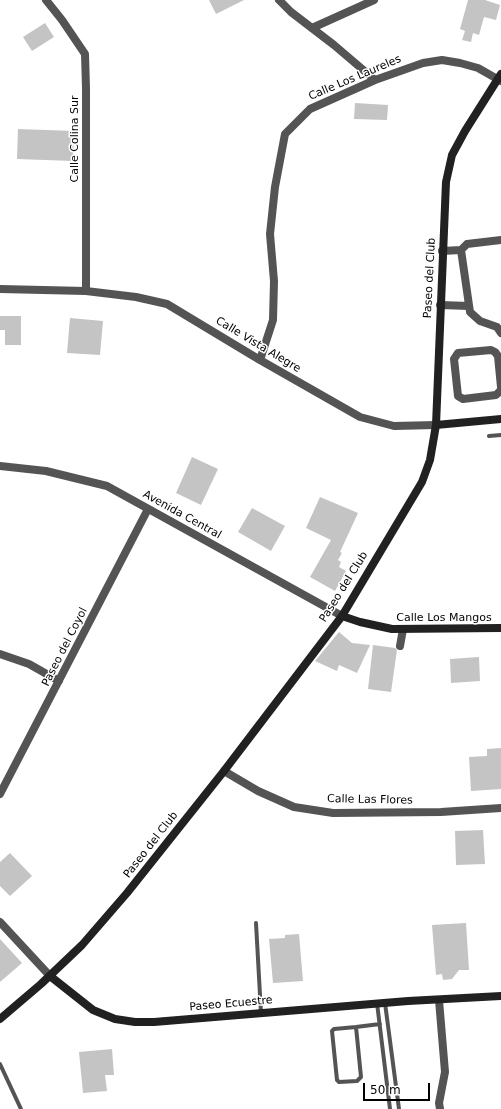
<!DOCTYPE html>
<html>
<head>
<meta charset="utf-8">
<style>
  body { margin:0 }
  #map { position:relative; width:501px; height:1109px; overflow:hidden; background:#fff; font-family:"DejaVu Sans",sans-serif }
  canvas { display:block }
  .scale { position:absolute; left:363px; top:1083px; width:67px; height:18px; box-sizing:border-box; border:2px solid #000; border-top:0; padding-left:5px; font-size:12px; line-height:14px; white-space:nowrap; color:#000; -webkit-text-stroke:3px #fff; paint-order:stroke }
</style>
</head>
<body>
<div id="map">
<canvas width="501" height="1109"></canvas>
<div class="scale">50 m</div>
</div>
<script>
const ctx = document.querySelector('canvas').getContext('2d');
ctx.lineJoin = 'round';
function fillPath(path, color) { ctx.fillStyle = color; ctx.fill(path, 'evenodd'); }
const poly = rows => new Path2D(rows.map(r => 'M' + r).join(''));
function trace(path, color, width, dash) { ctx.strokeStyle = color; ctx.lineWidth = width; ctx.lineCap = dash ? 'butt' : 'round'; ctx.setLineDash(dash || []); ctx.stroke(path); }
function drawText(font, color, halo, rows, align = 'center') {
  ctx.font = font + ' "DejaVu Sans",sans-serif'; ctx.lineWidth = 3; ctx.setLineDash([]); ctx.textBaseline = 'middle'; ctx.strokeStyle = halo; ctx.fillStyle = color; for (const [text, x, y, turn = 0] of rows) {
    ctx.save(); ctx.translate(x, y); ctx.rotate((+turn || 0) * Math.PI / 180); ctx.textAlign = isNaN(turn) ? turn : align; if (halo) ctx.strokeText(text, 0, 0); ctx.fillText(text, 0, 0); ctx.restore();
  }
}
const building = poly([
  [209,0,244,0,216,14],
  [468,0,485,0,500,5,496,20,484,17,479,35,473,33,471,42,462,40,465,31,460,29],
  [45,23,54,37,32,51,23,37],
  [355,103,388,105,387,120,354,119],
  [18,129,74,131,73,161,17,159],
  [0,316,21,316,21,345,5,345,5,330,0,330],
  [70,318,103,321,100,355,67,353],
  [192,457,218,469,201,505,176,493],
  [320,497,358,513,340,552,342,553,338,560,341,562,339,567,346,571,335,591,310,577,331,540,306,528],
  [252,508,285,526,271,551,238,532],
  [339,632,352,643,370,645,357,673,339,665,337,671,315,661],
  [373,645,395,648,397,650,391,692,368,689],
  [479,657,480,681,451,683,450,659],
  [501,748,501,789,471,791,469,757,487,756,487,749],
  [483,830,485,864,456,865,455,831],
  [10,853,32,876,10,896,0,886,0,862],
  [466,923,469,970,459,970,452,979,443,980,442,974,436,975,432,925],
  [299,934,303,981,273,983,269,939,285,938,285,935],
  [0,939,22,963,0,982],
  [112,1049,114,1075,105,1075,107,1091,83,1093,79,1052]
]);
const lane = poly([
  [489,436,501,435],
  [256,923,261,1013],
  [377,1003,390,1109],
  [385,1003,399,1109],
  [356,1027,361,1077,357,1081,339,1082,337,1080,332,1031,334,1029,356,1027,380,1024],
  [0,1064,21,1109]
]);
const street = poly([
  [46,0,62,20,85,54,86,88,86,291],
  [279,0,291,12,334,45,375,80],
  [312,28,374,0],
  [461,250,470,312,480,321,497,327,501,333],
  [442,251,461,250,467,244,501,240],
  [0,289,86,291,136,297,167,304,260,360,360,417,394,426,436,425],
  [440,305,469,306],
  [260,360,273,320,274,281,270,234,275,187,285,134,310,109,375,80,423,63,442,60,460,63,478,68,501,81],
  [501,387,498,356,495,352,491,350,458,353,454,359,458,396,463,399,496,395,501,390],
  [0,466,46,471,107,486,342,616],
  [400,646,403,629],
  [0,654,29,664,59,681],
  [224,771,258,791,294,807,333,813,441,812,501,808],
  [0,794,148,509],
  [0,922,50,976],
  [439,1000,445,1072,439,1103,440,1109]
]);
const secondary = poly([
  [436,425,501,419],
  [342,616,360,622,392,629,501,628],
  [50,976,93,1010,115,1019,135,1022,154,1022,408,1001,501,996],
  [0,1019,41,984,82,945,127,893,224,771,342,616,422,482,430,460,436,425,446,182,452,155,465,131,501,74]
]);
const streetNames = [
  ["Calle Los Laureles",355,78,-23],
  ["Calle Colina Sur",75,139,-90],
  ["Paseo del Club",430,278,-87],
  ["Calle Vista Alegre",258,345,31],
  ["Avenida Central",182,515,29],
  ["Paseo del Club",344,587,-58],
  ["Calle Los Mangos",444,618],
  ["Paseo del Coyol",65,647,-63],
  ["Calle Las Flores",370,800,1],
  ["Paseo del Club",151,845,-52],
  ["Paseo Ecuestre",231,1004,-5]
];
fillPath(building, '#c4c4c4');
trace(lane, '#545454', 4);
trace(street, '#545454', 8);
trace(secondary, '#212121', 8);
drawText('11px', '#000', '#fff', streetNames);
</script>
</body>
</html>
